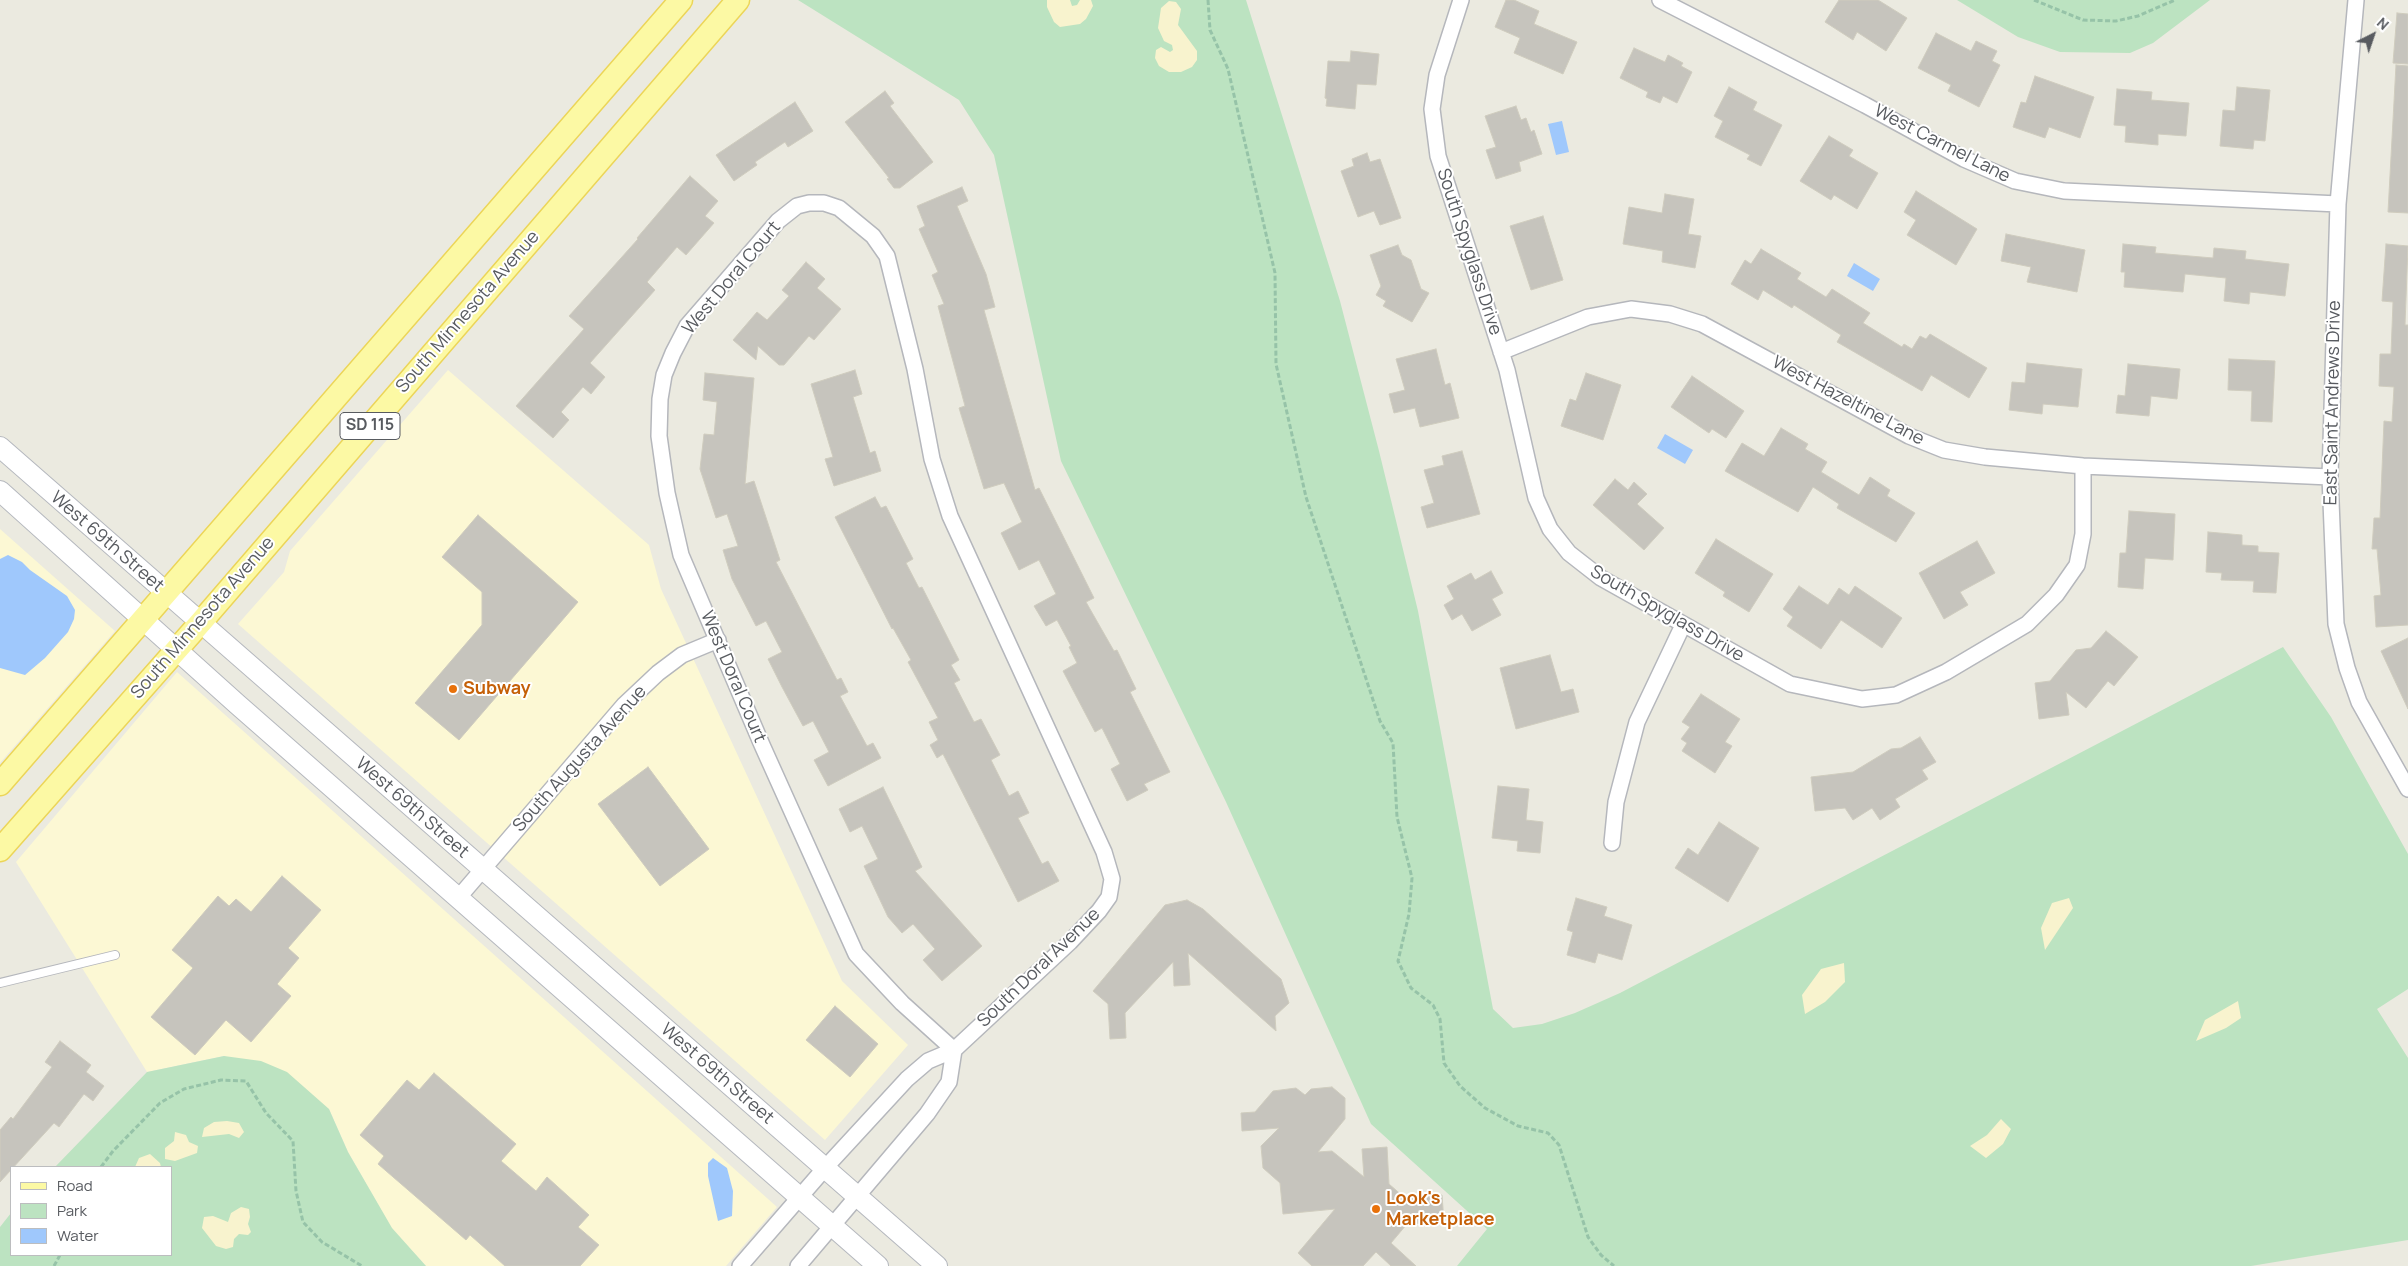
<!DOCTYPE html>
<html>
<head>
<meta charset="utf-8">
<style>
  body { margin:0 }
  #map { position:relative; width:2408px; height:1266px; overflow:hidden; background:#ebeae0; font-family:Manrope,sans-serif }
  canvas { display:block }
  .legend { position:absolute; left:10px; top:1166px; width:162px; height:90px; box-sizing:border-box; background:#fff; border:1px solid #bcbdbf; margin:0; padding:6px 9px; list-style:none; font-size:15px; color:#585b60 }
  .legend li { display:flex; align-items:center; gap:10px; height:25px }
  .legend b { width:25px; border:1px solid #bcbdbf }
  .north { position:absolute; left:2348px; top:10px; width:50px; height:50px; -webkit-text-stroke:4px #fff; paint-order:stroke; rotate:41deg; font-size:14px; font-weight:700; line-height:20px; text-align:center; color:#585b60 }
  .north::after { content:''; display:block; margin:auto; width:18px; height:22px; background:#585b60; clip-path:polygon(50% 0,100% 100%,50% 72%,0 100%) }
</style>
</head>
<body>
<div id="map">
<canvas width="2408" height="1266"></canvas>
<ul class="legend">
<li><b style="height:6px;background:#fcf9a4"></b>Road</li>
<li><b style="height:14px;background:#bce3c1"></b>Park</li>
<li><b style="height:14px;background:#9fc8fc"></b>Water</li>
</ul>
<div class="north">N</div>
</div>
<script>
const ctx = document.querySelector('canvas').getContext('2d');
ctx.lineJoin = 'round';
function fillPath(path, color) { ctx.fillStyle = color; ctx.fill(path, 'evenodd'); }
const poly = rows => new Path2D(rows.map(r => 'M' + r).join(''));
function trace(path, color, width, dash) { ctx.strokeStyle = color; ctx.lineWidth = width; ctx.lineCap = dash ? 'butt' : 'round'; ctx.setLineDash(dash || []); ctx.stroke(path); }
function drawText(font, color, halo, rows, align = 'center') {
  ctx.font = font + ' Manrope,sans-serif'; ctx.lineWidth = 4; ctx.setLineDash([]); ctx.textBaseline = 'middle'; ctx.strokeStyle = halo; ctx.fillStyle = color; for (const [text, x, y, turn = 0] of rows) {
    ctx.save(); ctx.translate(x, y); ctx.rotate((+turn || 0) * Math.PI / 180); ctx.textAlign = isNaN(turn) ? turn : align; if (halo) ctx.strokeText(text, 0, 0); ctx.fillText(text, 0, 0); ctx.restore();
  }
}
const commercial = poly([
  [448,370,649,545,661,589,842,981,908,1045,825,1140,238,624,284,572,290,551],
  [0,529,115,631,0,763],
  [177,672,777,1207,726,1266,426,1266,392,1229,348,1152,329,1109,224,1056,147,1072,16,862]
]);
const green = poly([
  [798,0,1246,0,1340,301,1379,451,1418,611,1493,1009,1513,1028,1542,1024,1575,1013,1620,993,2283,647,2331,717,2408,854,2408,989,2377,1009,2408,1058,2408,1240,2251,1266,1457,1266,1487,1229,1371,1124,1226,802,1061,461,994,155,959,100],
  [1957,0,2210,0,2153,43,2130,53,2060,52,2018,37],
  [224,1056,261,1061,287,1072,329,1109,348,1152,392,1228,426,1266,0,1266,0,1227,11,1213,11,1255,171,1255,171,1167,55,1167,147,1072]
]);
const sand = poly([
  [1047,0,1070,0,1072,6,1077,5,1080,0,1091,0,1093,6,1086,19,1080,24,1060,27,1054,22,1047,7],
  [1169,1,1176,2,1181,9,1178,25,1197,51,1197,60,1192,67,1181,72,1169,72,1159,66,1155,58,1156,50,1161,47,1170,52,1173,50,1172,45,1164,41,1158,28,1161,8],
  [2069,898,2073,908,2045,950,2041,928,2052,903],
  [1844,963,1845,982,1825,1002,1805,1014,1802,995,1821,969],
  [2238,1001,2241,1018,2226,1028,2196,1041,2205,1020],
  [2001,1119,2011,1129,2003,1144,1986,1158,1970,1146,1987,1135],
  [227,1121,239,1123,244,1132,239,1138,229,1134,202,1137,204,1128,214,1122],
  [175,1132,186,1135,189,1142,198,1146,197,1153,175,1161,165,1159,165,1148,174,1141],
  [150,1154,160,1163,161,1167,135,1167,139,1158],
  [241,1207,249,1209,250,1217,248,1224,251,1232,248,1235,239,1234,234,1239,233,1247,226,1249,216,1246,202,1228,204,1217,213,1216,228,1222,231,1213]
]);
const water = poly([
  [1562,121,1569,152,1556,155,1548,124],
  [1854,263,1880,279,1873,291,1847,276],
  [1665,434,1693,450,1685,464,1657,448],
  [8,555,22,562,30,570,67,596,75,610,74,619,68,632,45,658,25,675,0,668,0,559],
  [713,1158,727,1168,733,1191,732,1216,718,1221,708,1176,708,1163]
]);
const building = poly([
  [1506,0,1514,0,1539,11,1534,24,1577,42,1563,74,1514,53,1520,38,1495,27,1506,0],
  [1839,0,1878,0,1907,18,1886,51,1857,32,1853,40,1825,22,1839,0],
  [2397,13,2408,14,2408,64,2393,63,2397,13],
  [1936,33,1971,51,1976,41,1997,51,1992,61,2000,65,1979,107,1948,91,1951,85,1918,68,1936,33],
  [1634,48,1665,62,1668,55,1683,63,1681,66,1692,72,1677,103,1663,96,1660,103,1646,97,1648,92,1620,78,1634,48],
  [1351,51,1379,54,1376,85,1357,84,1355,109,1326,106,1327,99,1325,98,1328,61,1350,62,1351,51],
  [2396,65,2408,66,2408,213,2388,212,2396,65],
  [2035,76,2094,97,2080,138,2049,127,2045,138,2013,127,2021,102,2026,103,2035,76],
  [1729,87,1757,102,1753,110,1782,125,1761,166,1747,159,1750,155,1715,137,1723,121,1714,116,1729,87],
  [2237,87,2270,90,2265,141,2254,140,2253,149,2220,146,2223,110,2235,111,2237,87],
  [2117,89,2152,92,2151,100,2189,103,2186,136,2158,134,2158,145,2125,142,2126,126,2114,125,2117,89],
  [885,91,894,103,890,106,933,162,900,188,894,188,887,179,889,178,845,122,885,91],
  [795,102,813,131,788,147,785,142,755,162,757,165,734,181,716,155,795,102],
  [1516,106,1521,120,1526,118,1531,132,1534,130,1542,154,1519,162,1521,171,1496,179,1486,150,1496,147,1485,116,1516,106],
  [1829,136,1853,150,1849,156,1878,173,1857,209,1834,195,1831,200,1800,181,1829,136],
  [1367,153,1370,162,1380,159,1401,218,1380,225,1374,211,1358,217,1341,171,1354,166,1352,159,1367,153],
  [690,176,718,201,705,216,714,223,686,255,677,247,647,282,655,290,590,363,605,377,591,394,583,387,561,412,569,420,553,438,516,406,584,329,569,316,638,239,637,238,690,176],
  [962,187,968,201,957,206,986,274,995,307,984,310,1035,490,1039,488,1094,598,1086,602,1114,651,1117,650,1136,689,1130,692,1170,772,1144,784,1148,790,1127,801,1111,769,1120,764,1102,728,1095,732,1063,671,1077,663,1069,647,1071,646,1057,620,1046,626,1034,606,1056,594,1039,560,1019,570,1001,533,1022,522,1004,483,984,489,959,408,965,406,938,306,944,304,932,275,938,272,919,229,925,226,917,206,962,187],
  [1916,191,1977,229,1956,265,1907,235,1916,220,1904,212,1916,191],
  [1665,194,1694,199,1688,234,1701,236,1695,268,1662,262,1663,251,1623,244,1629,207,1662,213,1665,194],
  [1543,216,1563,280,1531,290,1510,226,1543,216],
  [2006,234,2085,250,2077,292,2027,282,2031,267,2001,261,2006,234],
  [2123,244,2156,247,2155,253,2213,258,2214,248,2246,251,2245,259,2289,264,2285,296,2250,292,2249,304,2224,301,2226,278,2185,274,2183,292,2124,287,2125,272,2121,272,2123,244],
  [2386,244,2408,246,2405,325,2408,325,2408,625,2376,627,2374,596,2381,595,2377,549,2372,549,2374,518,2380,518,2384,421,2392,422,2394,387,2379,386,2380,354,2391,354,2393,302,2382,301,2386,244],
  [1398,245,1402,255,1411,260,1421,289,1429,293,1412,322,1383,306,1386,301,1376,295,1381,286,1370,255,1398,245],
  [1761,249,1801,273,1797,279,1826,297,1832,289,1870,313,1863,323,1902,347,1904,344,1912,349,1920,336,1926,339,1930,334,1987,368,1969,398,1931,375,1922,391,1837,342,1841,335,1794,305,1792,308,1763,290,1758,300,1731,284,1745,260,1751,264,1761,249],
  [806,262,825,279,817,288,841,309,814,340,809,336,784,365,779,365,758,346,756,360,733,340,757,312,767,320,789,296,782,290,806,262],
  [1436,349,1445,385,1450,383,1459,418,1420,427,1415,408,1394,413,1389,394,1405,390,1396,359,1436,349],
  [2229,359,2275,361,2272,422,2251,421,2252,391,2228,390,2229,359],
  [2027,363,2082,369,2078,407,2043,404,2042,414,2009,410,2012,382,2025,383,2027,363],
  [2128,364,2180,369,2177,399,2151,396,2149,416,2116,413,2118,395,2125,396,2128,364],
  [855,370,862,394,853,397,870,453,875,451,881,471,834,486,825,459,833,457,811,384,855,370],
  [705,373,754,378,745,484,754,481,780,560,776,562,837,680,841,678,848,692,840,696,867,746,873,743,881,758,828,786,814,760,829,752,813,721,803,726,782,687,768,659,782,652,766,621,756,626,732,579,723,550,738,546,727,514,716,518,700,469,704,434,714,435,717,402,703,400,705,373],
  [1586,373,1621,385,1603,440,1561,426,1570,399,1576,401,1586,373],
  [1692,376,1744,411,1726,438,1712,429,1709,433,1671,407,1692,376],
  [1781,428,1808,444,1805,449,1827,462,1821,472,1859,495,1870,477,1890,490,1887,496,1915,513,1896,542,1837,508,1839,504,1813,487,1798,512,1725,471,1742,443,1764,456,1781,428],
  [1462,451,1480,514,1427,528,1421,507,1434,503,1424,470,1444,465,1442,456,1462,451],
  [1615,479,1628,490,1634,482,1647,494,1637,504,1664,528,1644,550,1593,505,1615,479],
  [875,497,881,508,886,506,913,559,906,563,919,588,922,587,959,660,951,665,960,680,954,683,974,722,981,719,1000,755,991,760,1009,796,1018,791,1029,813,1018,818,1042,864,1048,861,1059,881,1018,902,943,754,937,758,930,745,938,740,929,722,938,718,908,662,911,660,893,628,892,629,835,517,875,497],
  [2129,511,2175,514,2173,560,2145,558,2143,589,2118,587,2120,553,2126,553,2129,511],
  [478,515,578,602,459,740,415,703,482,625,482,592,442,557,478,515],
  [2208,532,2242,535,2242,545,2258,546,2258,552,2279,553,2276,593,2253,592,2254,581,2221,580,2222,573,2206,572,2208,532],
  [1716,539,1773,574,1749,612,1723,596,1725,592,1695,573,1716,539],
  [1977,541,1995,573,1960,592,1968,605,1944,619,1919,573,1977,541],
  [1491,571,1503,593,1492,599,1501,615,1472,631,1462,614,1452,620,1444,605,1454,599,1447,586,1471,573,1475,580,1491,571],
  [1799,586,1828,605,1839,588,1849,595,1855,586,1902,618,1882,648,1841,620,1821,649,1787,626,1793,617,1783,609,1799,586],
  [2106,631,2138,657,2114,686,2108,681,2086,708,2066,692,2069,715,2039,719,2035,683,2050,681,2076,650,2091,648,2106,631],
  [2408,638,2408,709,2381,651,2408,638],
  [1550,655,1561,692,1573,689,1579,712,1516,729,1500,668,1550,655],
  [1701,694,1740,719,1725,742,1732,746,1715,773,1682,751,1687,743,1681,739,1690,727,1682,722,1701,694],
  [1920,737,1936,762,1922,770,1928,779,1895,799,1900,807,1880,820,1872,808,1853,820,1845,808,1815,811,1811,777,1853,772,1891,749,1901,748,1920,737],
  [648,767,709,849,660,886,598,804,648,767],
  [1498,786,1529,789,1526,820,1543,822,1540,853,1517,851,1518,841,1492,838,1498,786],
  [883,787,922,867,915,871,982,946,942,981,923,960,935,949,913,924,902,933,888,917,864,866,878,859,862,826,850,832,839,809,883,787],
  [1719,822,1759,848,1728,902,1675,868,1688,848,1698,855,1719,822],
  [282,876,321,910,288,948,299,958,277,984,291,996,251,1042,226,1020,195,1055,151,1017,193,968,172,950,218,896,229,906,236,899,251,912,282,876],
  [1576,898,1607,907,1604,916,1632,925,1622,960,1598,953,1595,963,1567,955,1573,932,1567,930,1576,898],
  [1187,900,1203,909,1281,979,1289,1003,1275,1016,1276,1031,1188,953,1190,985,1174,986,1173,962,1125,1013,1126,1038,1110,1039,1108,1004,1093,991,1165,905,1187,900],
  [835,1006,878,1044,850,1077,806,1040,835,1006],
  [60,1041,91,1065,86,1072,104,1086,93,1101,84,1094,59,1127,54,1123,0,1182,0,1130,11,1117,13,1119,52,1067,45,1062,60,1041],
  [434,1073,516,1144,501,1161,536,1191,547,1177,589,1215,578,1227,599,1245,580,1266,505,1266,470,1235,466,1240,378,1164,384,1156,360,1135,407,1080,419,1090,434,1073],
  [1332,1087,1345,1098,1345,1119,1318,1152,1332,1151,1364,1177,1362,1149,1387,1147,1389,1184,1405,1198,1442,1195,1444,1222,1407,1224,1391,1243,1416,1266,1391,1266,1376,1252,1363,1266,1312,1266,1298,1253,1335,1209,1283,1214,1280,1183,1263,1168,1261,1146,1279,1128,1242,1131,1241,1113,1255,1112,1273,1091,1296,1088,1305,1095,1311,1089,1332,1087]
]);
const path = poly([
  [1208,0,1210,30,1228,69,1275,273,1276,364,1306,497,1380,721,1393,743,1397,817,1412,878,1409,914,1398,961,1411,988,1433,1005,1440,1019,1444,1063,1460,1086,1485,1108,1518,1126,1548,1133,1559,1145,1588,1237,1601,1255,1614,1266],
  [2034,0,2083,20,2116,21,2138,16,2175,0],
  [101,1167,113,1151,160,1103,184,1089,221,1080,246,1081,266,1113,293,1141,296,1191,303,1222,322,1242,362,1266],
  [54,1266,60,1255]
]);
const lane = poly([
  [0,983,115,955]
]);
const street = poly([
  [1461,0,1437,75,1432,109,1438,156,1507,370,1536,498,1550,529,1569,553,1601,578,1790,684,1862,699,1896,695,1946,672,2027,624,2056,595,2077,565,2083,534,2083,466],
  [1660,0,1865,105,1964,159,2015,181,2064,191,2338,204],
  [2356,0,2338,204,2330,477,2336,624,2347,668,2359,702,2408,789],
  [1501,352,1588,317,1631,309,1670,314,1702,324,1909,436,1944,450,1985,457,2083,466,2330,477],
  [1612,843,1616,802,1637,722,1683,625],
  [459,897,624,705,658,673,682,655,718,640],
  [740,1266,825,1168,907,1079,928,1061,954,1050,1070,942,1099,911,1109,897,1112,879,1104,852,950,516,932,459,915,369,887,256,873,236,839,208,824,203,809,203,797,206,778,221,687,326,673,353,664,375,660,399,659,436,667,493,681,555,762,745,856,954,902,1003,954,1050],
  [798,1266,927,1114,949,1082,954,1050]
]);
const secondary = poly([
  [0,447,937,1266],
  [0,491,237,704,878,1266]
]);
const primary = poly([
  [0,784,681,0],
  [0,850,201,622,738,0]
]);
const markers = [
  [453,689,5,"#e8710a"],
  [1376,1209,5,"#e8710a"]
];
const shields = [
  [370,426,60]
];
const shieldNames = [
  ["SD 115",370,426]
];
const streetNames = [
  ["West Carmel Lane",1942,144,27],
  ["South Spyglass Drive",1469,252,72],
  ["West Doral Court",732,278,-50],
  ["South Minnesota Avenue",468,312,-49],
  ["West Hazeltine Lane",1848,401,28],
  ["East Saint Andrews Drive",2333,403,-89],
  ["West 69th Street",107,542,41],
  ["South Spyglass Drive",1667,614,30],
  ["South Minnesota Avenue",203,618,-49],
  ["West Doral Court",733,677,67],
  ["South Augusta Avenue",580,759,-48],
  ["West 69th Street",412,808,41],
  ["South Doral Avenue",1039,968,-44],
  ["West 69th Street",717,1074,41]
];
const foodNames = [
  ["Subway",463,689],
  ["Look's",1386,1199],
  ["Marketplace",1386,1220]
];
fillPath(commercial, '#fcf8d4');
fillPath(green, '#bce3c1');
fillPath(sand, '#f8f3ce');
fillPath(water, '#9fc8fc');
fillPath(building, '#c6c4bd');
trace(building, '#cfccbe', 1);
trace(lane, '#b5b7bc', 10);
trace(street, '#b5b7bc', 18);
trace(secondary, '#b5b8be', 22);
trace(primary, '#ecd558', 25);
trace(path, '#96c3a8', 3, [5, 2.5]);
trace(lane, '#fff', 8);
trace(street, '#fff', 15);
trace(secondary, '#fff', 20);
trace(primary, '#fcf9a4', 22);
for (const [x, y, r, color] of markers) { const dot = new Path2D(); dot.arc(x, y, r, 0, 2 * Math.PI); ctx.fillStyle = color; ctx.fill(dot); trace(dot, '#fff', 2); }
for (const [x, y, w] of shields) { const box = new Path2D(); box.roundRect(x - w / 2, y - 13.5, w, 27, 4); ctx.fillStyle = '#fff'; ctx.fill(box); trace(box, '#585b60', 1); }
drawText('bold 16px', '#585b60', null, shieldNames);
drawText('18px', '#585b60', '#fff', streetNames);
drawText('bold 18px', '#c56008', '#fff', foodNames, 'left');
</script>
</body>
</html>
